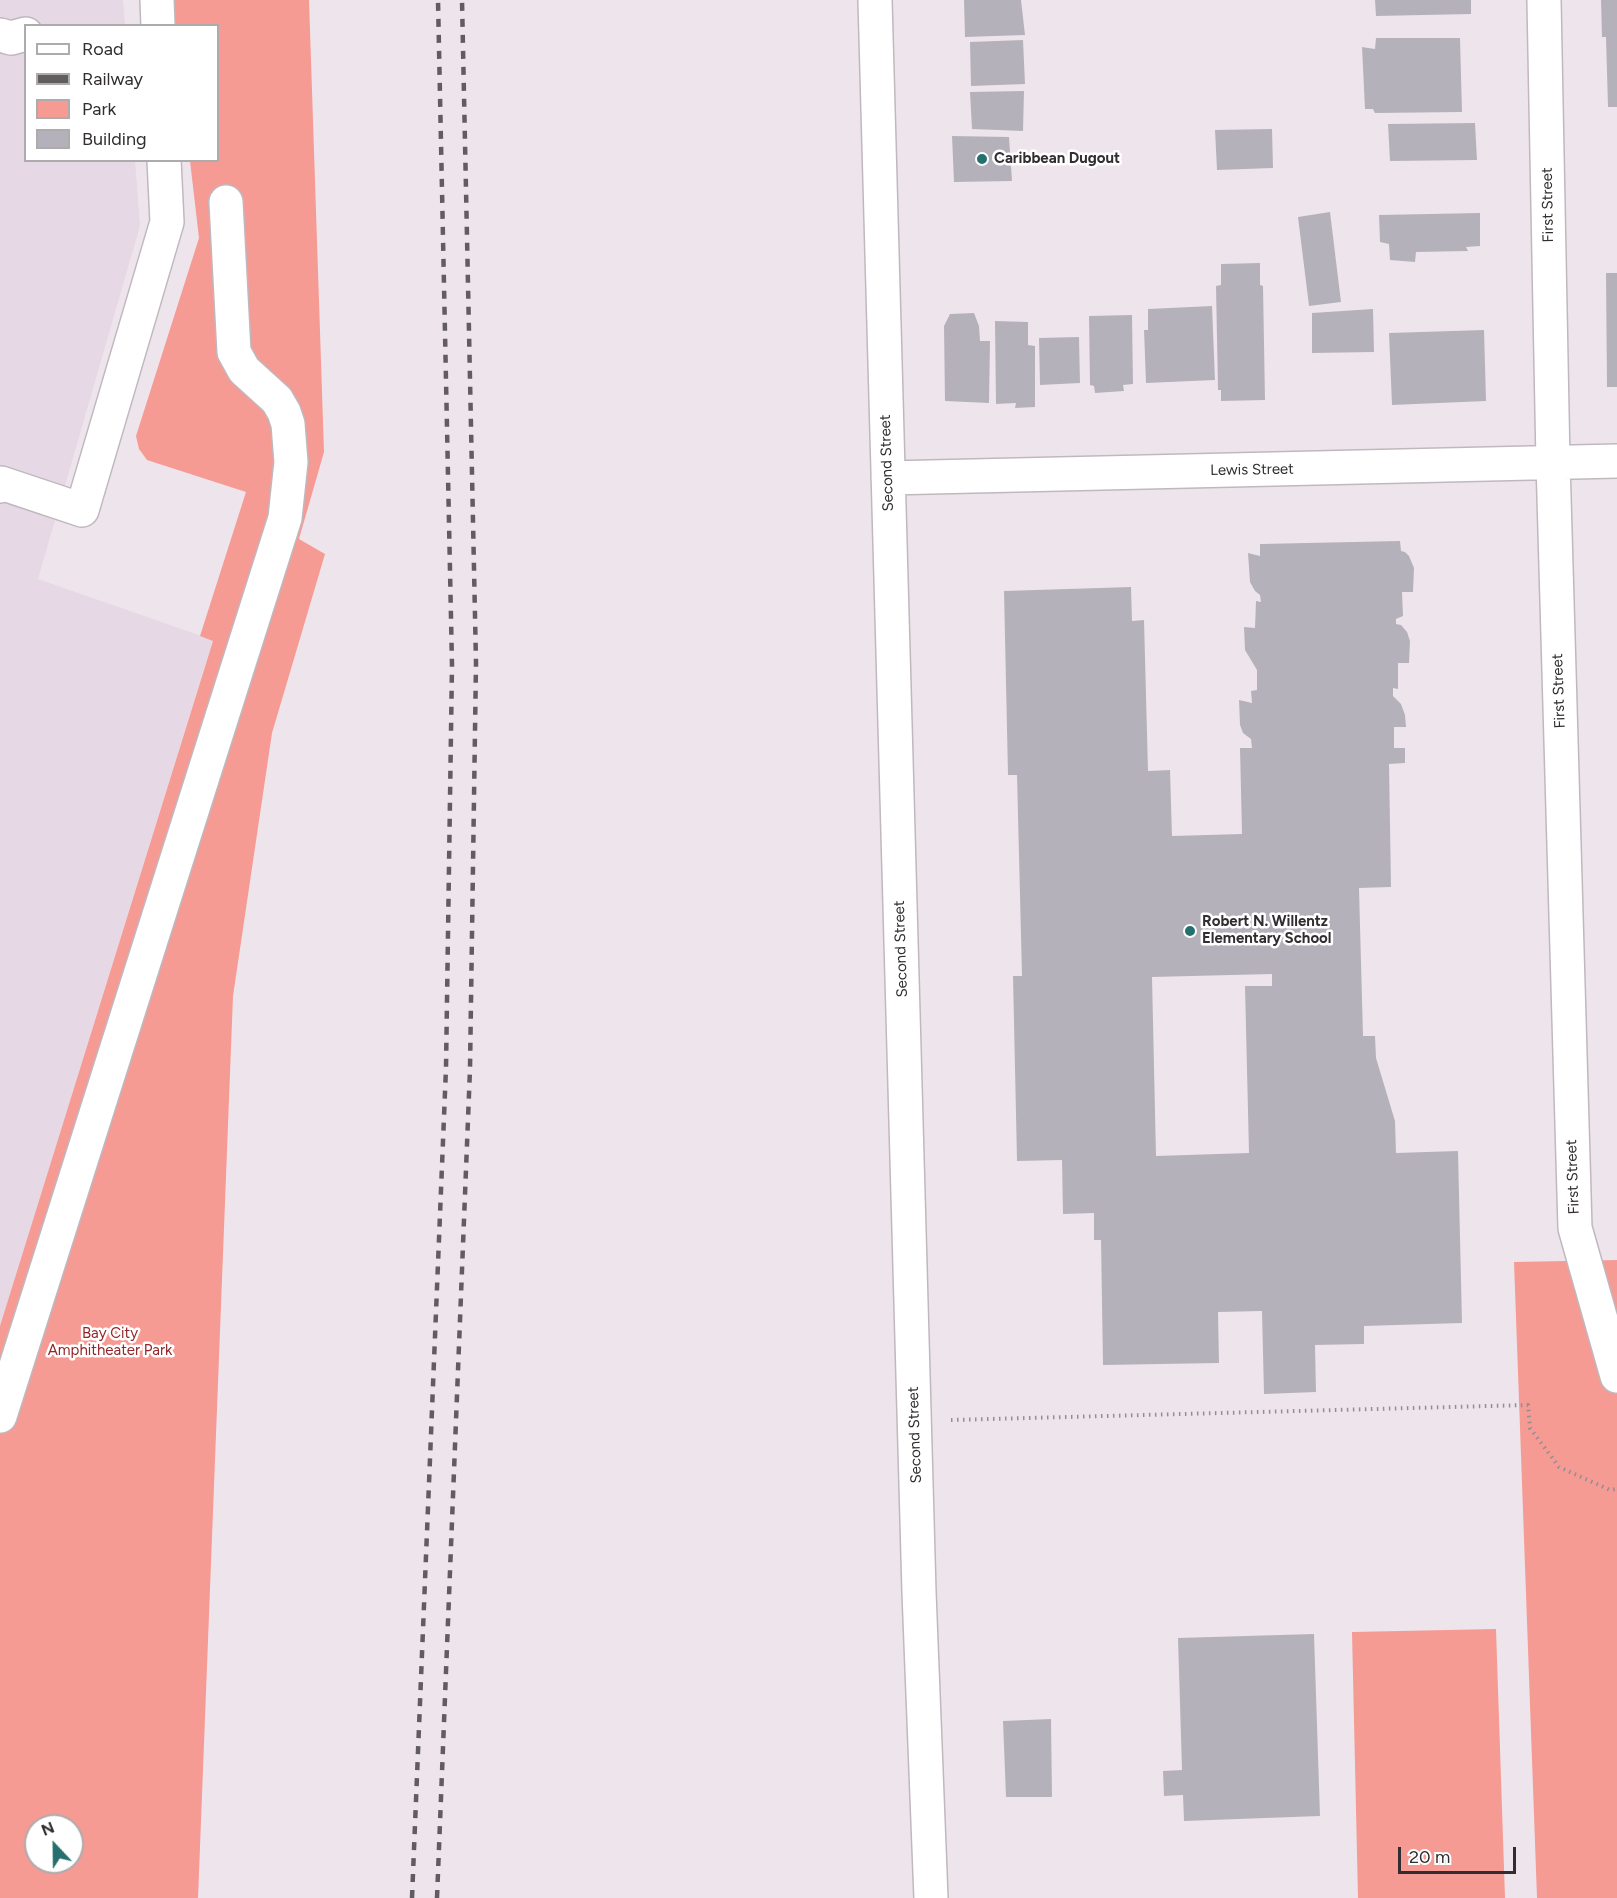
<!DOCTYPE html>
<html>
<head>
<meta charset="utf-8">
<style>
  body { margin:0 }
  #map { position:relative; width:1617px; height:1898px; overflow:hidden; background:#eee5ec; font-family:Figtree,sans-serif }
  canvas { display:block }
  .legend { position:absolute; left:24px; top:24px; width:195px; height:138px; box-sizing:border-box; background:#fff; border:2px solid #adabac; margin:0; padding:8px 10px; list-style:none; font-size:18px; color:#312d30 }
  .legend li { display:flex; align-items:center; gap:12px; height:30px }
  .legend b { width:30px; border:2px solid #adabac }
  .north { position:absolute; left:24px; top:1814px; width:60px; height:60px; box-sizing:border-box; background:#fff; border:2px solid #adabac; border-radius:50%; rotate:338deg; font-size:16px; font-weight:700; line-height:24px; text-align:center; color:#312d30 }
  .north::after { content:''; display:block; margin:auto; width:21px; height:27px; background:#25706f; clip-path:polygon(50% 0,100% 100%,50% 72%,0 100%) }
  .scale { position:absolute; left:1398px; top:1847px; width:118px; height:27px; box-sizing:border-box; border:3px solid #312d30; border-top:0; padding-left:8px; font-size:18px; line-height:21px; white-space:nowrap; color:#312d30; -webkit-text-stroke:4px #fff; paint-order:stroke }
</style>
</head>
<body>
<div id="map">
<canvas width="1617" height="1898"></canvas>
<ul class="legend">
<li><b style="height:8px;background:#fff"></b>Road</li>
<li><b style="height:8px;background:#615c60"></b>Railway</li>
<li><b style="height:16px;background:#f69a94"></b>Park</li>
<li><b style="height:16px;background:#b5b1ba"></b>Building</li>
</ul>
<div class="north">N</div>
<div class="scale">20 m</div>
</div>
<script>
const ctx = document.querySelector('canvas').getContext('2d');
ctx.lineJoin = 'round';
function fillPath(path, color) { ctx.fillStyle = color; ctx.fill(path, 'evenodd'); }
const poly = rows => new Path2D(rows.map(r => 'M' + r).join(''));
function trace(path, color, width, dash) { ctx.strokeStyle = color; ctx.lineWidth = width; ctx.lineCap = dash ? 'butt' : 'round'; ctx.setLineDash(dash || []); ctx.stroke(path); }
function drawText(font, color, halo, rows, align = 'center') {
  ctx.font = font + ' Figtree,sans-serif'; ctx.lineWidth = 5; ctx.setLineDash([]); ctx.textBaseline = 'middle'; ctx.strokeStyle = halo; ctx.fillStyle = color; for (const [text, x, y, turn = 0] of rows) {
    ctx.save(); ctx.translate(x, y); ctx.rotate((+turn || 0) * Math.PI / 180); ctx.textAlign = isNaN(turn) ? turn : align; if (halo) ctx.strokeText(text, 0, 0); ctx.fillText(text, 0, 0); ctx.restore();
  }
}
const built = poly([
  [0,0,123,0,125,25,26,26,26,160,135,161,140,226,38,579,213,640,0,1326]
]);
const green = poly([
  [172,0,309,0,324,452,299,539,325,554,272,733,233,996,198,1898,0,1898,0,1326,213,641,200,636,246,492,147,460,139,449,136,436,199,238,190,161,218,160,218,26,175,25],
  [36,1826,72,1826,72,1862,36,1862],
  [1617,1260,1617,1898,1537,1898,1514,1262],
  [1496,1629,1505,1898,1358,1898,1352,1632]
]);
const building = poly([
  [964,0,1021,0,1025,35,965,37],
  [1375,0,1471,0,1471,14,1376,16],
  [1601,0,1617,0,1617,107,1608,107,1606,37,1602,37],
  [1376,38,1460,38,1462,112,1375,113,1373,109,1365,109,1362,47,1375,49],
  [1023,40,1025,84,971,86,970,42],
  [1024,91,1023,131,972,129,970,92],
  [1475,123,1477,160,1390,161,1388,124],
  [1272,129,1273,168,1217,170,1215,130],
  [952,136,1009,137,1012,181,954,182],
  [1330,212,1341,302,1309,306,1298,217],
  [1480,213,1480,246,1466,247,1468,251,1416,252,1415,262,1390,260,1389,244,1380,242,1379,215],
  [1260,263,1260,285,1263,286,1265,400,1221,401,1221,390,1218,390,1216,286,1221,285,1221,264],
  [1606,273,1617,273,1617,387,1607,387],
  [1212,306,1215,380,1146,383,1144,330,1148,330,1148,309],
  [1373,309,1374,352,1312,353,1312,313],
  [974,313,979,326,980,341,990,341,989,403,945,401,944,326,950,314],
  [1132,315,1133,384,1123,385,1124,391,1095,393,1094,386,1090,385,1089,316],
  [995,321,1028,322,1028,345,1035,346,1035,407,1015,408,1016,403,996,404],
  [1484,330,1486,401,1392,405,1389,333],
  [1079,337,1080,383,1040,385,1039,338],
  [1400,541,1401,551,1405,552,1409,556,1414,568,1413,592,1402,592,1403,616,1396,619,1396,624,1401,625,1407,632,1410,641,1409,663,1398,663,1398,689,1393,688,1393,696,1401,704,1405,715,1406,727,1394,727,1394,748,1405,748,1405,763,1389,764,1391,887,1359,888,1363,1036,1375,1036,1376,1058,1395,1121,1396,1153,1458,1151,1462,1323,1364,1326,1364,1344,1315,1345,1316,1392,1264,1394,1262,1311,1218,1312,1219,1363,1103,1365,1101,1240,1094,1240,1094,1213,1063,1214,1062,1160,1017,1161,1013,976,1022,976,1017,775,1008,775,1004,591,1131,587,1132,621,1144,620,1148,771,1170,770,1172,836,1242,834,1240,748,1252,748,1251,739,1243,733,1240,725,1239,700,1252,703,1251,691,1257,690,1257,670,1245,650,1244,627,1255,628,1256,601,1261,602,1260,595,1255,591,1250,582,1248,553,1260,556,1260,544],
  [1272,974,1272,986,1245,986,1249,1153,1156,1156,1152,977],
  [1314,1634,1320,1816,1184,1821,1183,1795,1164,1796,1163,1771,1182,1770,1178,1638],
  [1051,1719,1052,1797,1006,1797,1003,1721]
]);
const path = poly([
  [951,1420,1528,1405,1530,1428,1559,1467,1610,1490,1617,1489]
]);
const minor = poly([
  [157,0,158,26],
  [875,0,919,1592,931,1898],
  [1544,0,1553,462,1575,1228,1617,1376],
  [0,35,11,38,26,34],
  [888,478,1617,461],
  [0,486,1,483,82,510,167,222,164,160],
  [0,1416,285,518,291,462,288,424,284,412,277,400,244,370,234,352,226,202]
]);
const rail = poly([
  [412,1898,446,1068,452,665,438,0],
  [437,1898,470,1069,476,663,462,0]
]);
const markers = [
  [982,159,6,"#25706f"],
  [1190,931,6,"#25706f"]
];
const poiNames = [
  ["Caribbean Dugout",994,159],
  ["Robert N. Willentz",1202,922],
  ["Elementary School",1202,939]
];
const streetNames = [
  ["First Street",1548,205,-91],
  ["Second Street",887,463,-92],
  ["Lewis Street",1252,470,-1],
  ["First Street",1559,691,-92],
  ["Second Street",901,949,-92],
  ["First Street",1573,1177,-92],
  ["Second Street",915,1435,-92]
];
const parkNames = [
  ["Bay City",110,1334],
  ["Amphitheater Park",110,1351]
];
fillPath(built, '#e6d8e4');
fillPath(green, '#f69a94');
fillPath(building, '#b5b1ba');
trace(minor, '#c0b8bf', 36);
trace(path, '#948d92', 4, [1.5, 4.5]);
trace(minor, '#fff', 33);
trace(rail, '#615c60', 4.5, [8, 8]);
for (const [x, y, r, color] of markers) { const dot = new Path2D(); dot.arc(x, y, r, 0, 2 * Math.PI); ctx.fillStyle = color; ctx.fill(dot); trace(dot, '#fff', 2); }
drawText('bold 15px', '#312d30', '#fff', poiNames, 'left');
drawText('15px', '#312d30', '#fff', streetNames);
drawText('15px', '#932628', '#fff', parkNames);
</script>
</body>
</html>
